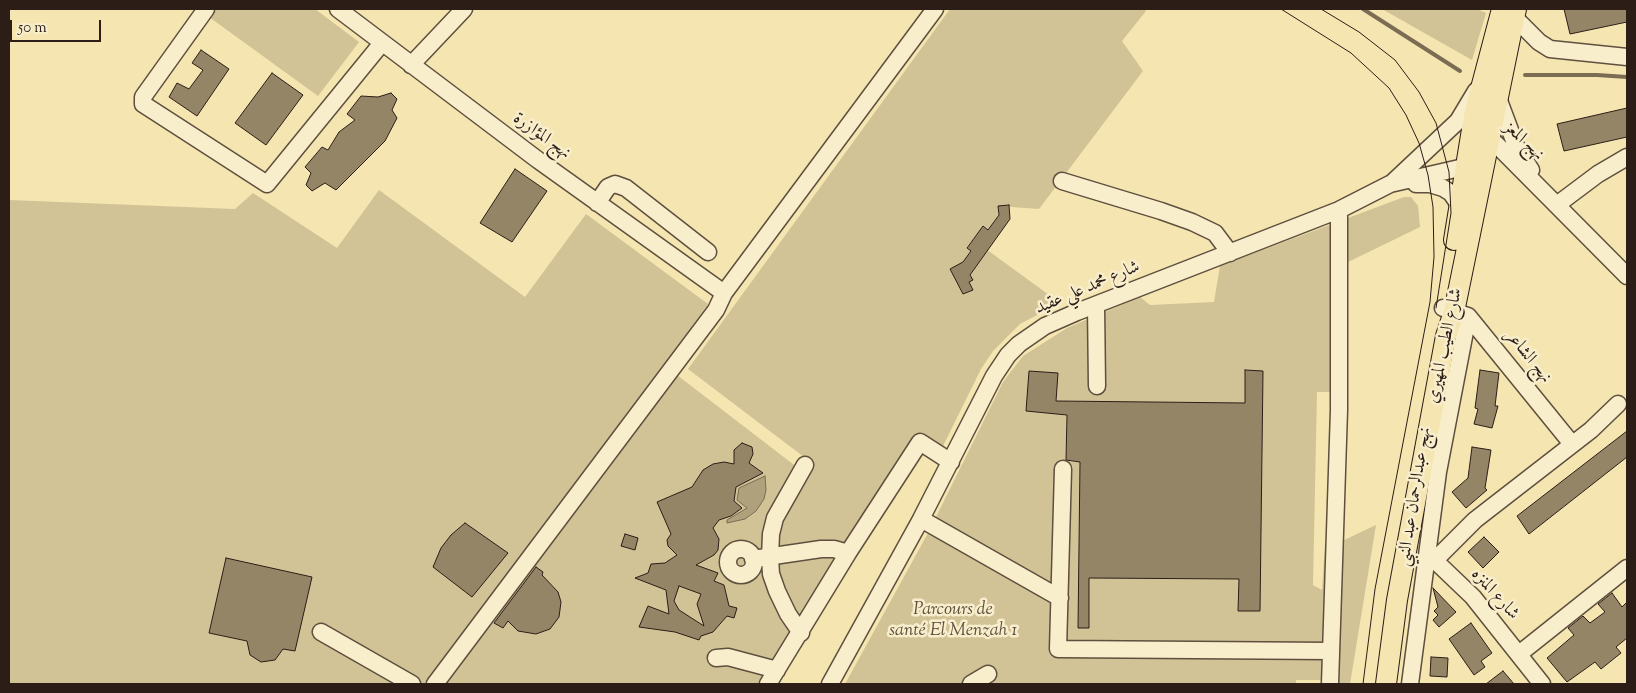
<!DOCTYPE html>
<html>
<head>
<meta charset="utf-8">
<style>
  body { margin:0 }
  #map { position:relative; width:1636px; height:693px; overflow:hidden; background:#f4e5b1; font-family:"Sorts Mill Goudy",serif }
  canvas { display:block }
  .frame { position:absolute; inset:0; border:10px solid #2c1d17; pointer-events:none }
  .scale { position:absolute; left:10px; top:20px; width:91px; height:22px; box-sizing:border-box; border:2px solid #2c1d17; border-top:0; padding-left:6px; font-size:15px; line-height:18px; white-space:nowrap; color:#2c1d17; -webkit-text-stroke:4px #f8eecc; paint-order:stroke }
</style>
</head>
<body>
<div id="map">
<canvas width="1636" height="693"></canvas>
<div class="frame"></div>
<div class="scale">50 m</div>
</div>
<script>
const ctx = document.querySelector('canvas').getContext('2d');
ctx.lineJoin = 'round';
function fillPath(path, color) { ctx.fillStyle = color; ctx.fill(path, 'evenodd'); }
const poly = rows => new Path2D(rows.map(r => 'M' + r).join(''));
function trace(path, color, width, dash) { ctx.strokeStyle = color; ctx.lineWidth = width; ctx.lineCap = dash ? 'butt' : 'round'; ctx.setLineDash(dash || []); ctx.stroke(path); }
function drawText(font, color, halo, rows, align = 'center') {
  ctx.font = font + ' "Sorts Mill Goudy",Amiri,serif'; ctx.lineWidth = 5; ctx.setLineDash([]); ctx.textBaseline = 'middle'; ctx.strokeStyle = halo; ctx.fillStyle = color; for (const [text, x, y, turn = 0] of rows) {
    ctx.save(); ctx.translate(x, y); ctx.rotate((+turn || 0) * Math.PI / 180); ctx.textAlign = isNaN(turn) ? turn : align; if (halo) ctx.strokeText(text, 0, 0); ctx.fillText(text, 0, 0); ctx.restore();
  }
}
const green = poly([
  [215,9,315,9,359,42,318,96,209,17],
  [950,9,1144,9,1146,11,1122,41,1143,71,1039,209,998,206,998,216,988,230,983,226,967,247,971,251,961,265,978,264,986,249,1060,303,1020,324,993,351,981,369,944,444,941,462,922,451,776,684,9,684,9,200,235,209,253,193,337,248,379,190,525,297,586,214,708,304,664,365,798,468,804,457,688,369],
  [970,274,972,280,969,282,973,290,963,294,958,284],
  [1382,9,1477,9,1486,13,1472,60],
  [1404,197,1411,197,1418,206,1420,227,1344,264,1343,392,1317,392,1313,585,1322,590,1325,543,1340,542,1376,525,1350,684,1336,684,1335,680,1296,680,1296,684,845,684,928,533,1003,382,1023,356,1067,328,1140,297,1150,305,1214,302,1220,266],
  [1245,371,1263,371,1259,611,1239,611,1239,579,1089,578,1089,627,1078,628,1080,462,1066,461,1067,401,1245,403]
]);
const water = poly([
  [765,476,766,490,764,499,756,511,745,519,727,523,727,520,747,508,737,500,739,488,765,476]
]);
const stream = poly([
  [1363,9,1460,71],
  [1525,75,1597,75,1627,77]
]);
const building = poly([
  [1564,9,1627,9,1627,22,1570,34,1564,9],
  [201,50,229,69,197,116,169,97,177,83,189,89,203,70,192,63,201,50],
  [272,73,303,95,266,145,235,123,272,73],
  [391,93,397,99,392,110,397,118,385,141,336,190,325,183,312,191,306,185,311,173,305,167,322,147,328,150,339,132,355,120,347,114,361,96,378,97,391,93],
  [1627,108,1627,137,1564,151,1557,124,1627,108],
  [515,169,547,191,512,242,480,223,515,169],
  [1009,205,1010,219,970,275,973,280,969,282,973,290,963,294,950,269,963,262,971,251,967,248,983,226,988,230,999,215,998,206,1009,205],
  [1245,370,1263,371,1260,611,1238,611,1239,579,1089,578,1089,628,1078,628,1080,462,1066,460,1067,415,1026,411,1029,371,1058,373,1056,401,1245,403,1245,370],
  [1480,370,1499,373,1495,406,1498,406,1492,428,1474,424,1478,409,1475,408,1480,370],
  [1627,431,1627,457,1529,534,1517,516,1627,431],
  [742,443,752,447,753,454,749,463,763,473,736,487,734,501,742,508,731,516,719,520,713,528,719,539,718,550,714,555,696,565,718,573,714,581,724,585,729,606,737,608,734,618,727,616,713,632,701,636,699,640,675,632,639,627,648,606,669,614,666,590,635,578,648,573,651,564,665,563,677,555,668,546,667,540,671,534,657,502,692,487,703,470,713,464,724,462,734,464,734,450,742,443],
  [679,586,701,594,697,604,704,626,679,610,674,601,679,586],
  [1472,447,1491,450,1485,488,1487,490,1466,508,1452,492,1468,478,1472,447],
  [465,523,508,553,472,597,433,567,441,548,451,535,465,523],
  [625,534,638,538,635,550,621,546,625,534],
  [1484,537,1499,552,1483,568,1468,552,1484,537],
  [226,558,312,577,295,651,283,649,275,660,261,662,250,655,247,641,209,633,226,558],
  [536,567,543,572,542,575,558,592,561,602,559,617,550,629,536,634,518,631,508,621,503,628,494,623,536,567],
  [1433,588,1456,612,1439,627,1433,620,1438,615,1434,611,1438,607,1433,588],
  [1612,593,1622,607,1627,602,1627,638,1616,647,1621,653,1601,669,1595,662,1567,682,1547,658,1574,635,1568,628,1583,616,1590,623,1605,612,1598,604,1612,593],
  [1471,623,1492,653,1481,661,1485,667,1474,675,1449,639,1471,623],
  [1431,657,1448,658,1447,677,1430,676,1431,657],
  [1503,671,1514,684,1486,684,1503,671]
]);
const minor = poly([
  [206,9,143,97,143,104,267,184,382,43],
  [338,9,538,160,724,293],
  [1514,17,1539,42,1550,49,1627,57],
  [411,65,464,9],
  [1498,98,1516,146,1531,170],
  [1484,132,1627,276],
  [1062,181,1161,211,1192,222,1215,233,1230,253],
  [1392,183,1458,121,1476,91],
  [1416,184,1430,184,1443,188,1451,193,1460,206],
  [597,203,608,187,615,184,626,188,708,252],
  [1558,204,1598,174,1627,157],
  [1096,305,1097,386],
  [1443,308,1468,316,1572,444],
  [1063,469,1058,649,1331,651],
  [921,519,1060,598],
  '728 562a13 13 0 1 1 26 0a13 13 0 1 1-26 0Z',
  [1428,554,1473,597,1542,684],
  [753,559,821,549,834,549,848,553],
  [1434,561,1475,520,1591,430,1618,404],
  [321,632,412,684],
  [801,633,788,614,777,591,771,574,770,557,771,534,775,518,805,465],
  [1519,654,1627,568],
  [716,658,728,657,777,670],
  [435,684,716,310,724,293,935,9],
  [768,684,848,553,920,442,951,462],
  [830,684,921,519,994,376,1008,355,1019,344,1045,326,1077,312,1339,210,1390,184,1477,164],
  [971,684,988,674],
  [1330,684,1339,410,1339,210],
  [1410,684,1438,472,1468,316]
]);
const major = poly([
  [1454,240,1475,111,1502,9],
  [1386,684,1397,600,1446,336,1454,312,1516,9]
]);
const tram = poly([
  [1281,9,1351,53,1389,88,1406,115,1419,143,1428,175,1433,207,1434,257,1430,302,1375,589,1363,684],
  [1321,9,1359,32,1395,60,1419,92,1436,123,1449,172,1451,213,1436,308]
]);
const streetNames = [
  ["نهج المؤازرة",541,137,36],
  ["نهج المعز",1523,142,44],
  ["شارع محمد علي عقيد",1088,289,-23],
  ["شارع الطيب المهيري",1446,346,-78],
  ["نهج الشاعر",1527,357,51],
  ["نهج عبدالرحمان عبد النبي",1416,497,-81],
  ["شارع المنزه",1494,595,48]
];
const parkNames = [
  ["Parcours de",953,611],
  ["santé El Menzah 1",953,632]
];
fillPath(green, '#d2c397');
fillPath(water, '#b0a17d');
trace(water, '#7b6c54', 1);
trace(stream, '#7b6c54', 4);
fillPath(building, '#948567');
trace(building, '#2c1d17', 1);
trace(minor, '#5e4f3e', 19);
trace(major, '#2c1d17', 22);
trace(minor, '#f8eecc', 16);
trace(major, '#f4e5b1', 20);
trace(tram, '#2c1d17', 1);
drawText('18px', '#2c1d17', '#f8eecc', streetNames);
drawText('italic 18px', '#5e4f3d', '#f8eecc', parkNames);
</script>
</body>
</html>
